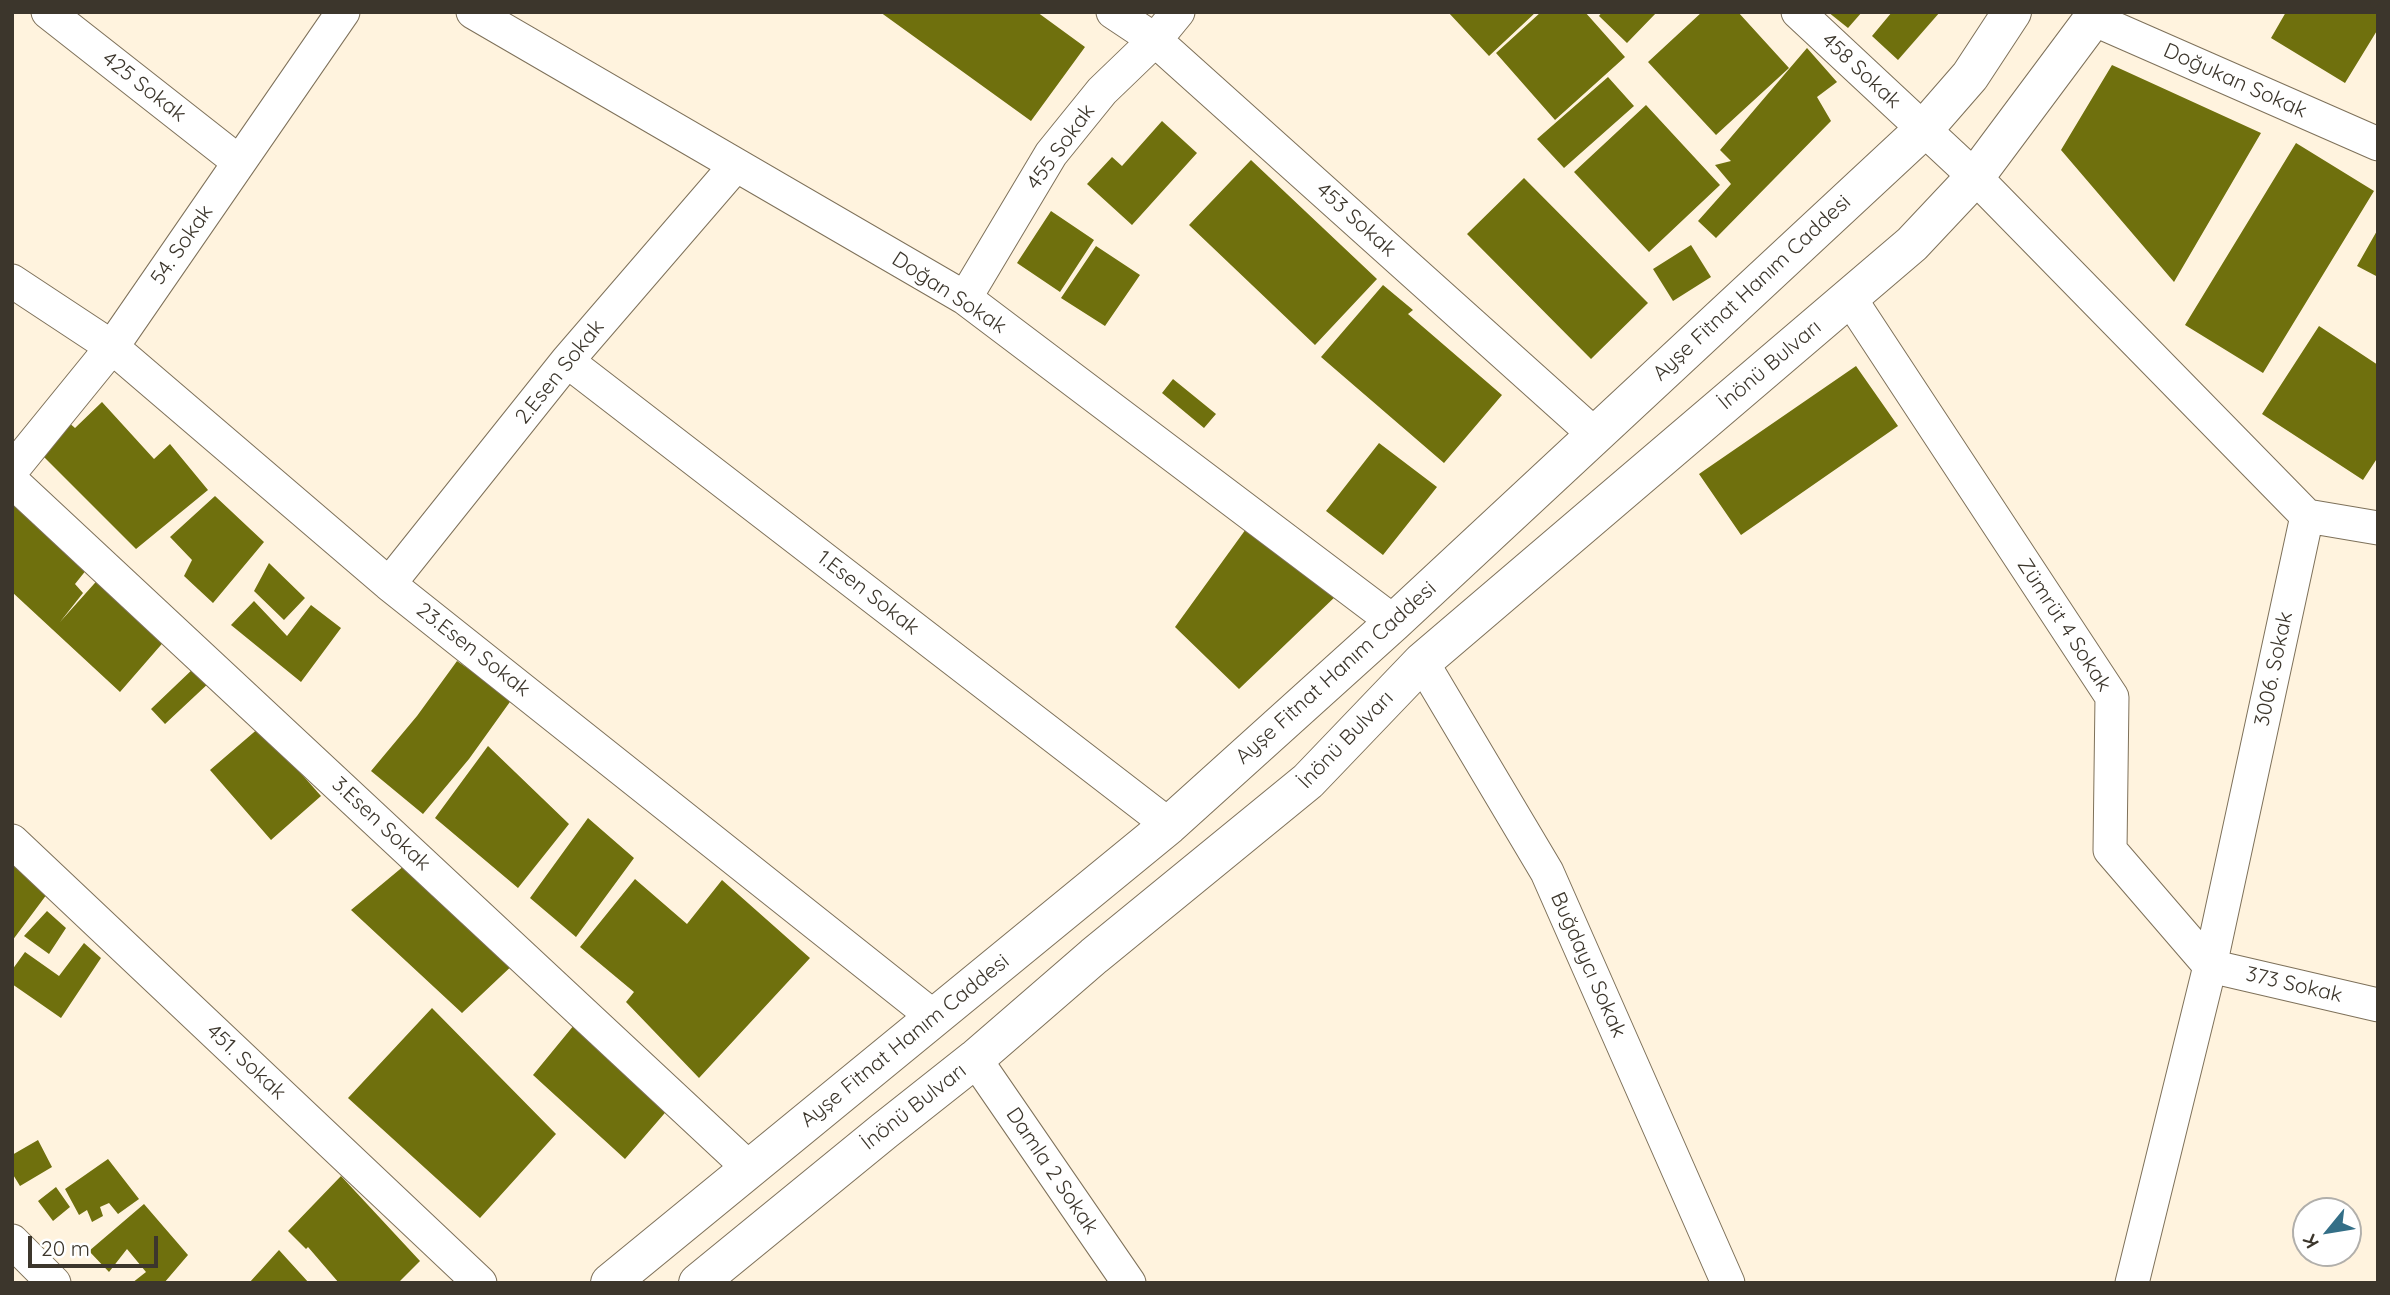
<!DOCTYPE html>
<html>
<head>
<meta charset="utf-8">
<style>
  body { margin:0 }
  #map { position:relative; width:2390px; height:1295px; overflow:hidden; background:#fff3de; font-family:Quicksand,sans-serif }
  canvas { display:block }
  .frame { position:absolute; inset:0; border:14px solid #3c362c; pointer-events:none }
  .north { position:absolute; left:2292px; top:1197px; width:70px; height:70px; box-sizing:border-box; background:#fff; border:2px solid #b1afab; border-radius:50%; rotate:240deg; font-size:19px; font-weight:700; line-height:28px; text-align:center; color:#3c362c }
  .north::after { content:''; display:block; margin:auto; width:24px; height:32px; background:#346f87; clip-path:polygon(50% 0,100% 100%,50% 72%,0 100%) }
  .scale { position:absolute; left:28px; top:1236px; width:130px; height:32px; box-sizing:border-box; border:4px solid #3c362c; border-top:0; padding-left:9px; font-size:21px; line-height:24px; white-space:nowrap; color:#3c362c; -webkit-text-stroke:5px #fff; paint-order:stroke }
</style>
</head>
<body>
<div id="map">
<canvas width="2390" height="1295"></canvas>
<div class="frame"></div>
<div class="north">K</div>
<div class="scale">20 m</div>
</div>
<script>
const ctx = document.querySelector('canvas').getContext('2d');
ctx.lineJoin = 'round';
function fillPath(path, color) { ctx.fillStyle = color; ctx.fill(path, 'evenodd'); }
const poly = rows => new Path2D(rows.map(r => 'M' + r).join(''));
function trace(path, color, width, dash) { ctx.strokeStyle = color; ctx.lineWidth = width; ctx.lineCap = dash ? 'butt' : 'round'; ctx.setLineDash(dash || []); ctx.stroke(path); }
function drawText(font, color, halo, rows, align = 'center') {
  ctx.font = font + ' Quicksand,sans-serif'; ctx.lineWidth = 7; ctx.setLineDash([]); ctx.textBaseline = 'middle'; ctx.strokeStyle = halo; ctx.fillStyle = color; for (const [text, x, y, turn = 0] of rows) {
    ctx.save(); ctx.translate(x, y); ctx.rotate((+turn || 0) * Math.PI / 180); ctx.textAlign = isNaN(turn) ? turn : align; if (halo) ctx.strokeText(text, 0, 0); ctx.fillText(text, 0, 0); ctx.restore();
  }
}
const building = poly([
  [880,12,1037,12,1085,47,1031,121],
  [1448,12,1536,12,1489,56],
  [1541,12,1585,12,1625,57,1555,120,1496,53],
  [1602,12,1657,12,1627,43,1599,16],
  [1702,12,1738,12,1789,68,1716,135,1648,62],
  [1828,12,1862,12,1848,28],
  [1892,12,1940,12,1898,60,1872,36],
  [2286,12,2378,12,2378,29,2345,83,2271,38],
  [1807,48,1837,82,1817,97,1831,121,1716,238,1698,221,1731,184,1715,165,1731,161,1720,150],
  [2112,65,2261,133,2174,282,2061,150],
  [1608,77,1634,106,1564,168,1537,139],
  [1646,105,1720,185,1649,252,1574,172],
  [1162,121,1197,153,1132,225,1087,184,1112,157,1122,166],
  [2296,143,2374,191,2263,373,2185,325],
  [1251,160,1377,279,1315,345,1189,225],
  [1524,178,1648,303,1591,359,1467,234],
  [1051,211,1094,240,1060,292,1017,263],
  [2378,229,2378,277,2357,266],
  [1691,245,1711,277,1673,301,1653,269],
  [1096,246,1140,275,1105,326,1061,298],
  [1383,285,1413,310,1408,314,1502,395,1444,463,1321,357],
  [2319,326,2378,365,2378,457,2363,480,2262,414],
  [1856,366,1898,426,1741,535,1699,474],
  [1173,379,1216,414,1204,428,1162,393],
  [102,402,154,459,170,444,208,490,136,549,38,451,67,421,75,428],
  [1379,443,1437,487,1383,555,1326,511],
  [12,488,91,564,75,584,83,593,60,622,102,575,167,638,120,692,12,592],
  [215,496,264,542,213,603,184,576,192,560,170,537],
  [1251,522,1338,594,1239,689,1175,627],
  [269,563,305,598,284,620,254,591],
  [254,601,287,636,311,605,341,628,301,682,231,625],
  [457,661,512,699,469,759,423,814,371,771,417,716],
  [196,666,211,681,165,724,151,709],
  [260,727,321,796,271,840,210,770],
  [488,746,569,824,518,888,435,818],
  [588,818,634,858,576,937,530,898],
  [12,853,50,890,12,941],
  [411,860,518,960,462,1013,351,910],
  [635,879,687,924,722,880,810,958,699,1078,626,1002,634,992,580,947],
  [47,911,66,928,49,954,24,936],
  [84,943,101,958,61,1018,12,984,12,970,25,952,59,976],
  [432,1008,556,1134,480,1218,348,1098],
  [579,1019,670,1107,625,1159,533,1075],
  [38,1140,52,1167,20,1186,12,1173,12,1155],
  [108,1159,139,1199,118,1214,109,1203,100,1207,103,1216,92,1222,87,1210,79,1215,65,1189],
  [341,1176,420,1261,398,1283,339,1283,308,1247,306,1249,288,1231],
  [56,1187,70,1207,53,1221,38,1201],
  [144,1204,188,1255,164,1283,132,1283,146,1272,127,1249,109,1272,89,1251],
  [279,1250,309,1283,249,1283]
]);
const street = poly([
  [48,12,239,162],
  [473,12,965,298,1394,622],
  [1113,12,1155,40,1594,434],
  [1798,12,1975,177,2307,516,2210,966,2132,1283],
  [2093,19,2378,144],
  [12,281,112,347,389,584,935,1018],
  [1849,297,2112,697,2110,850,2210,966,2378,1005],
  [965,298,1051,154,1102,91,1155,40,1178,12],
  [567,361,1169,825],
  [12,470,112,347,343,12],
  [12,481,749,1168],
  [2307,516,2378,528],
  [389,584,567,361,736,165],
  [1422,662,1547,872,1728,1283],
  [12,841,480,1283],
  [975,1059,1129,1283],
  [12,1241,54,1283]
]);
const secondary = poly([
  [610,1283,1169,825,1394,622,1923,130,1970,76,2012,12],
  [698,1283,884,1131,975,1059,1094,956,1308,781,1422,662,1912,244,1975,177,2098,12]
]);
const streetNames = [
  ["458 Sokak",1861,71,43],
  ["Doğukan Sokak",2235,81,24],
  ["425 Sokak",144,87,38],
  ["455 Sokak",1061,147,-54],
  ["453 Sokak",1356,220,42],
  ["54. Sokak",182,245,-55],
  ["Ayşe Fitnat Hanım Caddesi",1752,288,-43],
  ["Doğan Sokak",949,293,33],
  ["İnönü Bulvarı",1770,365,-40],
  ["2.Esen Sokak",560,372,-51],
  ["1.Esen Sokak",868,593,38],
  ["Zümrüt 4 Sokak",2064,625,57],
  ["23.Esen Sokak",473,650,38],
  ["3006. Sokak",2274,669,-78],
  ["Ayşe Fitnat Hanım Caddesi",1336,673,-42],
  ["İnönü Bulvarı",1346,740,-46],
  ["3.Esen Sokak",381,824,43],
  ["Buğdaycı Sokak",1588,965,66],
  ["373 Sokak",2294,985,13],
  ["Ayşe Fitnat Hanım Caddesi",905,1041,-39],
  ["451. Sokak",246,1062,43],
  ["İnönü Bulvarı",914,1107,-38],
  ["Damla 2 Sokak",1052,1171,56]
];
fillPath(building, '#6f700d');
trace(street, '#7e715a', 35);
trace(secondary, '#7e715a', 40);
trace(street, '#fff', 33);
trace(secondary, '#fff', 38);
drawText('21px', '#3c362c', '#fff', streetNames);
</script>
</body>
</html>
